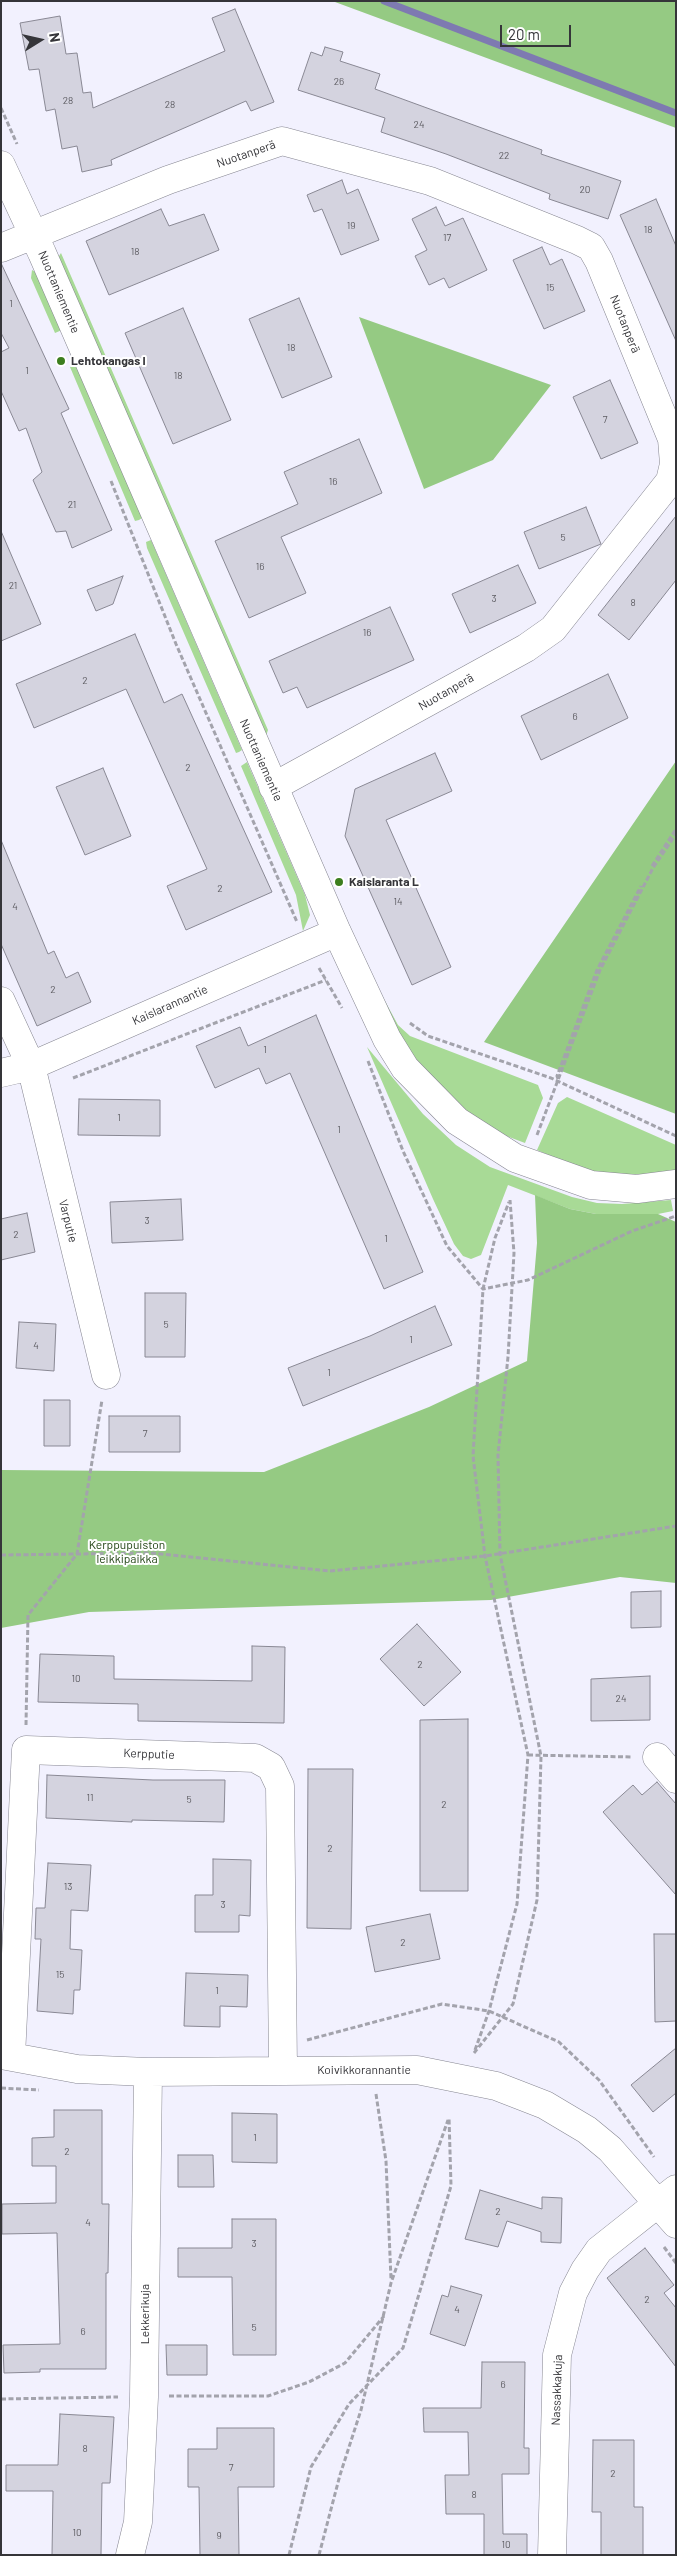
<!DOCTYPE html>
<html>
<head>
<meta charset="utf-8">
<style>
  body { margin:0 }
  #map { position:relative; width:677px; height:2556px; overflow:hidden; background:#f2f1fe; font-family:Barlow,sans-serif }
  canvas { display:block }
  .frame { position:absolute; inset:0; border:2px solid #353539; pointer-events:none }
  .north { position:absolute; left:15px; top:15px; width:50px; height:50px; -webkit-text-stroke:4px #fff; paint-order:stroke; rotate:80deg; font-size:14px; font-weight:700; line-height:20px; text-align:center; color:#353539 }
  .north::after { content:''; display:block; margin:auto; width:18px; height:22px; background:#353539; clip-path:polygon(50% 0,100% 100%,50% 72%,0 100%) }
  .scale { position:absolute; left:500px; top:25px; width:71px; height:22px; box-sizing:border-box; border:2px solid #353539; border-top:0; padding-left:6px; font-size:15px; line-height:18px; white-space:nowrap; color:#353539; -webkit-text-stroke:4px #fff; paint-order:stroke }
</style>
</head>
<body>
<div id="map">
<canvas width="677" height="2556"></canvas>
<div class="frame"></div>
<div class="north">N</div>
<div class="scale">20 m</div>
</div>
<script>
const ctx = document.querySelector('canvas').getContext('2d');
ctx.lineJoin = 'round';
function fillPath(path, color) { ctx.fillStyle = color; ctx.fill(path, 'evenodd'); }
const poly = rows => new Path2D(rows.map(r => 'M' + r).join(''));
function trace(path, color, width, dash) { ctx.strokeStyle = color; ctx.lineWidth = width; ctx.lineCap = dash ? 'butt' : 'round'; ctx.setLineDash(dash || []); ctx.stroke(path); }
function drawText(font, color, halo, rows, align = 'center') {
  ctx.font = font + ' Barlow,sans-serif'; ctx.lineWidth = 4; ctx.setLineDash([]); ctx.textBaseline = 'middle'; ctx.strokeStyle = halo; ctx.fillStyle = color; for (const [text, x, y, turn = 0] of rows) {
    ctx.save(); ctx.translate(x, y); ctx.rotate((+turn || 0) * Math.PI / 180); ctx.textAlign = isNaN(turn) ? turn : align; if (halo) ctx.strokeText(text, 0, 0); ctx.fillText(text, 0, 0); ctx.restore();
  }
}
const green = poly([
  [61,253,268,730,266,736,57,259],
  [32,270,37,273,62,330,55,333,31,278],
  [76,364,142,518,139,520,135,521,70,367],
  [151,540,242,750,239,752,236,753,147,548,146,542],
  [247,762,305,895,310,915,303,931,296,895,241,766],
  [373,979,398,1025,410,1036,538,1085,543,1098,525,1143,493,1131,448,1097,412,1062],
  [367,1047,423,1114,456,1145,490,1167,572,1197,597,1203,622,1204,671,1200,673,1211,658,1214,596,1214,570,1209,508,1185,481,1255,471,1259,463,1256,454,1244,433,1199],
  [567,1097,676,1145,676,1172,616,1177,575,1167,537,1150,558,1103]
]);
const forest = poly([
  [329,1,676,1,676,128,335,2],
  [359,317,551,385,493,460,424,489],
  [676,761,676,1114,484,1042],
  [535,1195,570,1209,596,1214,658,1214,676,1222,676,1583,620,1577,491,1600,89,1612,1,1628,1,1470,264,1472,429,1407,527,1361,537,1243]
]);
const stream = poly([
  [384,1,676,113]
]);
const building = poly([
  [235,9,274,102,251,111,246,101,111,160,112,165,82,172,77,146,62,149,55,109,46,111,39,69,29,70,20,23,60,16,66,54,77,53,83,93,91,92,93,108,225,51,212,18,235,9],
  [325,47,343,52,340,61,380,74,375,89,542,150,541,154,621,181,608,219,549,199,550,194,446,154,381,132,385,118,298,90,311,52,322,56,325,47],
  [342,180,347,194,358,189,379,240,341,255,322,209,314,212,307,195,342,180],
  [656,199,676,246,676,341,620,215,656,199],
  [436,207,445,226,463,218,487,270,449,288,444,278,429,285,415,256,427,250,412,219,436,207],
  [161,209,169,226,204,214,219,250,109,295,86,241,161,209],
  [542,247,550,265,562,259,585,311,544,329,513,260,542,247],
  [1,263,69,409,61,413,112,530,72,548,66,531,56,532,33,480,42,472,26,428,19,431,1,391,1,352,9,348,1,333,1,263],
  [299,298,332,377,282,398,249,319,299,298],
  [183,308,231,420,173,444,125,333,183,308],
  [610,380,638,443,601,459,573,397,610,380],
  [359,439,382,493,281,537,306,593,249,618,215,541,298,504,284,472,359,439],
  [586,507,601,544,539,569,524,532,586,507],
  [676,516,676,580,629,640,598,615,676,516],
  [1,531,41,624,1,641,1,531],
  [518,565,536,603,470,633,452,594,518,565],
  [123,576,113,604,96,611,87,590,123,576],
  [390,607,414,660,307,708,297,687,283,693,269,661,390,607],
  [135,634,164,703,182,694,272,892,186,930,167,886,207,869,126,689,34,728,16,684,135,634],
  [608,674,628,718,541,760,521,716,608,674],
  [435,753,452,791,386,820,451,967,412,985,345,836,355,789,435,753],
  [103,768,131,836,85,855,56,787,103,768],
  [1,840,48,954,54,951,66,978,78,972,91,1002,37,1026,1,944,1,840],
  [316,1015,423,1272,384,1289,290,1073,266,1084,259,1068,215,1088,196,1046,240,1027,248,1046,316,1015],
  [79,1099,160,1100,160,1136,78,1135,79,1099],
  [181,1199,183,1240,112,1243,110,1202,181,1199],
  [27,1213,35,1252,1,1260,1,1219,27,1213],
  [145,1293,186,1293,185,1357,145,1357,145,1293],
  [435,1306,452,1345,303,1406,288,1368,370,1336,435,1306],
  [19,1322,56,1324,54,1371,16,1368,19,1322],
  [44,1400,70,1400,70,1446,44,1446,44,1400],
  [109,1416,180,1416,180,1452,109,1452,109,1416],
  [661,1591,661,1627,631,1628,631,1592,661,1591],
  [417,1624,461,1672,424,1706,380,1659,417,1624],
  [252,1646,285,1647,284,1723,138,1721,138,1704,38,1702,40,1654,114,1656,114,1679,252,1681,252,1646],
  [650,1676,650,1720,591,1721,591,1679,650,1676],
  [468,1719,468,1891,420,1891,420,1720,468,1719],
  [308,1769,353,1769,351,1929,307,1928,308,1769],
  [47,1775,153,1780,225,1780,224,1822,132,1820,132,1822,46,1818,47,1775],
  [657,1782,676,1804,676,1895,603,1812,633,1785,642,1795,657,1782],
  [213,1859,251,1860,250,1916,239,1915,239,1932,195,1932,195,1895,213,1895,213,1859],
  [48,1863,91,1865,88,1911,71,1910,70,1949,82,1950,80,1990,74,1990,73,2014,37,2011,41,1939,35,1939,36,1908,45,1908,48,1863],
  [430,1914,440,1959,375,1972,366,1927,430,1914],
  [654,1934,676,1934,676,2021,655,2022,654,1934],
  [186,1973,248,1975,247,2007,220,2006,220,2027,184,2026,186,1973],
  [676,2048,676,2093,653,2112,631,2085,676,2048],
  [54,2110,102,2110,102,2204,109,2204,108,2273,106,2273,106,2369,40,2369,40,2372,4,2373,3,2345,60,2344,57,2233,2,2234,2,2204,56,2203,56,2166,32,2166,32,2138,54,2137,54,2110],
  [232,2113,277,2114,277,2163,232,2162,232,2113],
  [178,2155,213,2155,214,2187,178,2187,178,2155],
  [480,2190,542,2209,542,2197,562,2198,561,2243,541,2242,541,2232,507,2221,498,2247,465,2239,480,2190],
  [232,2219,276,2219,276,2355,233,2355,232,2277,178,2277,178,2248,232,2248,232,2219],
  [645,2248,674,2285,664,2293,676,2308,676,2367,607,2278,645,2248],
  [451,2286,482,2295,465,2346,430,2334,442,2295,448,2297,451,2286],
  [166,2345,207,2345,207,2375,167,2375,166,2345],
  [482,2362,525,2362,524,2448,529,2448,529,2474,502,2474,503,2534,527,2534,527,2555,484,2555,484,2514,446,2514,445,2475,469,2475,468,2432,424,2432,423,2408,481,2408,482,2362],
  [60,2414,114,2417,110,2483,102,2483,101,2555,52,2555,53,2491,6,2491,6,2465,58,2465,60,2414],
  [217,2428,274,2428,274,2487,238,2487,239,2555,200,2555,199,2487,188,2487,188,2449,217,2449,217,2428],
  [593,2440,634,2440,634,2507,643,2507,643,2555,601,2555,601,2512,592,2512,593,2440]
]);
const path = poly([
  [1,108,17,144],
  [111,481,176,644,297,922],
  [652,866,676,829],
  [319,968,342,1008],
  [410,1023,428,1036,551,1078,676,1136],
  [368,1061,403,1151,447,1246,483,1289,528,1280,632,1231,676,1216],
  [73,1078,326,980],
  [558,1079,557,1076,597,970,641,886],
  [537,1135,600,970,653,868,676,834],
  [1,1555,150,1553,330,1571,485,1556,676,1526],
  [26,1725,28,1615,77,1554,102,1400],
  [528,1755,632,1757],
  [307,2040,442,2004,489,2011,559,2042,599,2080,654,2157],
  [475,2050,489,2011,517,1904,528,1755,485,1556,473,1456,483,1289,495,1238,509,1202],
  [474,2053,513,2004,537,1900,541,1756,500,1554,498,1455,508,1357,514,1253,510,1200],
  [1,2088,39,2090],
  [376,2094,386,2161,391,2279],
  [664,2247,676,2263],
  [169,2396,268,2396,309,2382,345,2363,384,2316],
  [1,2399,118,2397],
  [289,2555,311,2467,349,2404,403,2348,451,2186,449,2117],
  [319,2555,340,2475,361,2410,391,2283,448,2120]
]);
const minor = poly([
  [1,165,42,253,337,932,387,1039,405,1068,457,1121,515,1158,591,1185,637,1189,676,1184],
  [1,248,168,180,282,141,430,181,577,240,591,247,599,261,672,439,674,464,670,481,553,629,526,648,273,787],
  [1,1001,31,1066,106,1375],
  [1,1073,31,1066,337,932],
  [657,1757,676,1779],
  [1,2055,77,2069,148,2072,417,2070,496,2086,545,2105,587,2130,610,2149,676,2224],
  [11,2056,26,1750,255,1758,271,1767,280,1786,283,2069],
  [130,2555,138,2522,144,2397,148,2072],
  [552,2555,557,2355,573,2293,585,2270,599,2250,676,2189]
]);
const markers = [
  [61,361,5,"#3c7e1e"],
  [339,882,5,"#3c7e1e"]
];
const numberNames = [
  ["26",339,82],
  ["28",68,101],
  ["28",170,105],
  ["24",419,125],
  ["22",504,156],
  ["20",585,190],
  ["19",351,226],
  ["18",648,230],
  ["17",447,238],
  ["18",135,252],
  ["15",550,288],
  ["1",11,304],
  ["18",291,348],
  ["1",27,371],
  ["18",178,376],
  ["7",605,420],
  ["16",333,482],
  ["21",72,505],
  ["5",563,538],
  ["16",260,567],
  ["21",13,586],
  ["3",494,599],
  ["8",633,603],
  ["16",367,633],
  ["2",85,681],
  ["6",575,717],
  ["2",188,768],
  ["2",220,889],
  ["14",398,902],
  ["4",15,907],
  ["2",53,990],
  ["1",265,1050],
  ["1",119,1118],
  ["1",339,1130],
  ["3",147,1221],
  ["2",16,1235],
  ["1",386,1239],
  ["5",166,1325],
  ["1",411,1340],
  ["4",36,1346],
  ["1",329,1373],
  ["7",145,1434],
  ["2",420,1665],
  ["10",76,1679],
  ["24",621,1699],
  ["11",90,1798],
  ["5",189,1800],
  ["2",444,1805],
  ["2",330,1849],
  ["13",68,1887],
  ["3",223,1905],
  ["2",403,1943],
  ["15",60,1975],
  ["1",217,1991],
  ["1",255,2138],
  ["2",67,2152],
  ["2",498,2212],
  ["4",88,2223],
  ["3",254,2244],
  ["2",647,2300],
  ["4",457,2310],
  ["5",254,2328],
  ["6",83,2332],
  ["6",503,2385],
  ["8",85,2449],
  ["7",231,2468],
  ["2",613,2474],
  ["8",474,2495],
  ["10",77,2533],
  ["9",219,2536],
  ["10",506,2545]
];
const streetNames = [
  ["Nuotanperä",246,154,-19],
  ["Nuottaniementie",59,292,67],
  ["Nuotanperä",625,324,68],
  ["Nuotanperä",446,692,-30],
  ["Nuottaniementie",261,760,66],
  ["Kaislarannantie",170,1005,-24],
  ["Varputie",68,1221,76],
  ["Kerpputie",149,1754,2],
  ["Koivikkorannantie",364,2070],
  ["Lekkerikuja",145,2314,-90],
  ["Nassakkakuja",557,2390,-88]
];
const poiNames = [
  ["Lehtokangas I",71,361],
  ["Kaislaranta L",349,882]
];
const parkNames = [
  ["Kerppupuiston",127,1545],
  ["leikkipaikka",127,1559]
];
fillPath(green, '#a8da96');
fillPath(forest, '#95ca83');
trace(stream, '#7e7ab1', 7);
fillPath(building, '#d4d3df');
trace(building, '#898894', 1);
trace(minor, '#868691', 29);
trace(path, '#a3a3ac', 3, [5, 2.5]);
trace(minor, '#fff', 28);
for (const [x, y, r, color] of markers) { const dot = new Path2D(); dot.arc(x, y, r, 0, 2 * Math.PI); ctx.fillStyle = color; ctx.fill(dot); trace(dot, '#fff', 2); }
drawText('10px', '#5d5c62', null, numberNames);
drawText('12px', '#353539', '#fff', streetNames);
drawText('bold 12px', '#353539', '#fff', poiNames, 'left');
drawText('12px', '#214313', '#fff', parkNames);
</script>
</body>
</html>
